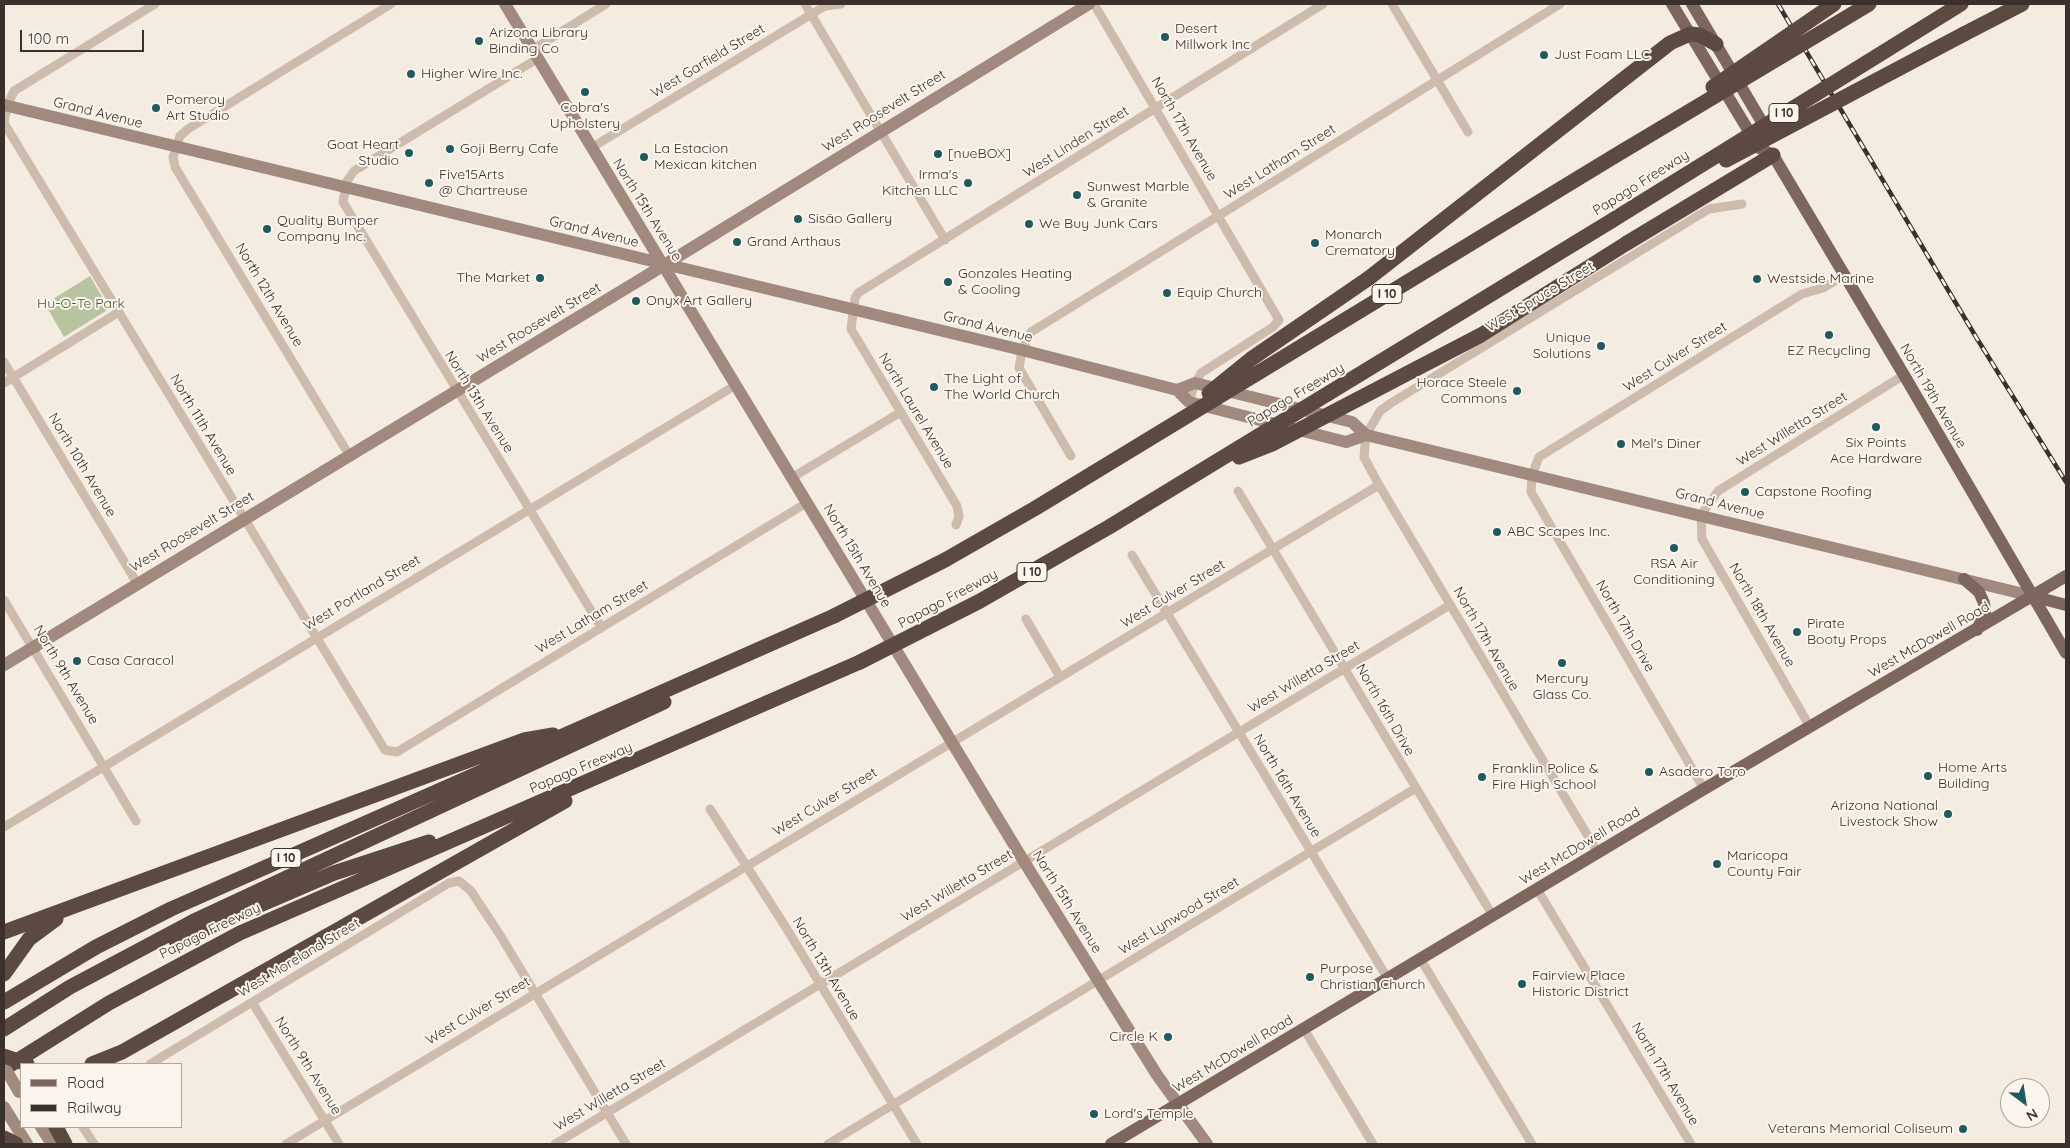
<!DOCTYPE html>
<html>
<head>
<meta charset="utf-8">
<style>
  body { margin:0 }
  #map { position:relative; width:2070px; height:1148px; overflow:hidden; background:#f4ebe1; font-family:Quicksand,sans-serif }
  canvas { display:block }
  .frame { position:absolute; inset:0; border:5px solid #3b302b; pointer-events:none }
  .legend { position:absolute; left:20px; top:1063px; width:162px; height:65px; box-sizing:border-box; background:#fbf5ee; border:1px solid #aea6a0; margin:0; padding:6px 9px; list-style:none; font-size:15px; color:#3b302b }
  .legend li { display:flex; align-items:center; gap:10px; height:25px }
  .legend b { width:25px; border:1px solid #aea6a0 }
  .north { position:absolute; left:2000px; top:1078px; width:50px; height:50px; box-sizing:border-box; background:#fbf5ee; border:1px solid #aea6a0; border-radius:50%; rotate:149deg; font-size:14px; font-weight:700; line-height:20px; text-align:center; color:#3b302b }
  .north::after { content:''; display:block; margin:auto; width:18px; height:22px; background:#1f5a5e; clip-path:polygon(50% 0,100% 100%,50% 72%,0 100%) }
  .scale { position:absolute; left:20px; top:30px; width:124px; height:22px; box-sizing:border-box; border:2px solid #3b302b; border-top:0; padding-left:6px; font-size:15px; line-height:18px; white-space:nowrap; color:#3b302b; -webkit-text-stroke:4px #fbf5ee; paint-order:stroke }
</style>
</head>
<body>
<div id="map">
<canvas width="2070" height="1148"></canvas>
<div class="frame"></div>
<ul class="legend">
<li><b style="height:6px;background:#7d675c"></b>Road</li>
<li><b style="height:6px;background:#3b302b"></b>Railway</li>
</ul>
<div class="north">N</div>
<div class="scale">100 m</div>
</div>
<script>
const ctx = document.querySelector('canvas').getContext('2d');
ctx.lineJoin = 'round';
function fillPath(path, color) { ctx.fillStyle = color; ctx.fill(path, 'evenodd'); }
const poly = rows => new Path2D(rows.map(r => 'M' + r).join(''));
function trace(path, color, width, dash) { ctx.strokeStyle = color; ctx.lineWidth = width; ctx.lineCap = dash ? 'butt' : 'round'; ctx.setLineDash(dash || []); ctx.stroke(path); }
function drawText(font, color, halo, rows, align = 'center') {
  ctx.font = font + ' Quicksand,sans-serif'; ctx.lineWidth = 4; ctx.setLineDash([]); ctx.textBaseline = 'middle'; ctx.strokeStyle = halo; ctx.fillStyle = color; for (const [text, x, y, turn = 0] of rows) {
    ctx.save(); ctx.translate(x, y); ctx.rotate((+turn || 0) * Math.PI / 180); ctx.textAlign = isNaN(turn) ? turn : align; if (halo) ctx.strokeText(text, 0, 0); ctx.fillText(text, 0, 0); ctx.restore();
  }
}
const green = poly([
  [90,276,109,309,64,337,45,304]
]);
const street = poly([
  [155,4,14,91,7,106,4,123,385,750,397,752,808,502],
  [805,4,945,240],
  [1094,4,1279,320,1273,327,1201,373,1195,383,1189,402],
  [1392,4,1468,132],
  [532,50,606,4],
  [537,59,354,171,347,181,343,202,601,627],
  [591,148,825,6,841,4],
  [4,362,137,583],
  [4,383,119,312],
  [349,455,175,167,173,157,180,136,188,129,391,4],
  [1071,456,1019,368,1022,350,1031,332,1560,4],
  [793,477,901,412],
  [1238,491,1493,916],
  [956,525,959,516,957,506,851,329,855,298,858,293,1323,4],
  [1132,555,1388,979],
  [4,600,136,821],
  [1026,619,1060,677],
  [1810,727,1702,539,1701,515,1718,491,1904,375],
  [1704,789,1531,492,1532,475,1539,457,1802,294,1823,288,1845,275],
  [710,809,785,926,917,1144],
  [4,827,736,385],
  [1598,853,1379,485,1364,457,1366,435,1380,411,1391,403,1709,209,1742,204],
  [1537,889,1691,1144],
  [1421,960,1532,1144],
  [252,1002,339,1144],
  [1304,1029,1373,1144],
  [150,1064,449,883,459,881,471,891,500,935,626,1144],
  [83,1127,94,1144],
  [286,1144,1379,485],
  [555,1144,1450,605],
  [828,1144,1416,788]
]);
const secondary = poly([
  [505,4,1028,868,1157,1075,1207,1144],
  [4,105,1022,350,1177,390,1189,402,1346,442,1366,435],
  [1177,390,1195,383,1352,422,1366,435,2032,596],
  [4,665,643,278,1089,4],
  [4,1107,27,1144],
  [41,1127,52,1144]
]);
const primary = poly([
  [1672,4,1759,148,1773,155,1904,375,2066,653],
  [1692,4,1769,134],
  [1964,579,1979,592,1984,603,1985,612,1977,630],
  [2032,596,2066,605],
  [1111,1144,1704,789,2066,576]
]);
const highway = poly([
  [1964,34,2022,4],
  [1627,243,1773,155],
  [1369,278,1670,43,1690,34,1700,35,1716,44],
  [4,932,524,740,553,735],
  [176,941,334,873,429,842],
  [4,974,29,939,56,919],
  [4,1002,96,947,171,909,834,616],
  [4,1029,70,987,194,921,664,702],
  [92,1064,122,1052,565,801],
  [7,1067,109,1003,240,933,860,662],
  [56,1127,65,1144],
  [4,1138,16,1144]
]);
const rail = poly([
  [1778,4,1976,337,2066,482]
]);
const secondaryBridge = poly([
  [4,1066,19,1092]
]);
const highwayBridge = poly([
  [1713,87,1834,4],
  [1726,160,1964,34],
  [1209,393,1251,359,1369,278],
  [1239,457,1272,444,1481,335,1627,243],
  [834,616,945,560,1034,509,1618,154,1869,4],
  [860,662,980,601,1109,527,1608,223,1961,4],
  [4,1056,27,1064]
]);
const markers = [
  [1165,37,5,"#1f5a5e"],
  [479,41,5,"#1f5a5e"],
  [1544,55,5,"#1f5a5e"],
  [411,74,5,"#1f5a5e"],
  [585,92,5,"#1f5a5e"],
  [156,108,5,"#1f5a5e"],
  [450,149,5,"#1f5a5e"],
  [409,153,5,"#1f5a5e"],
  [938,154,5,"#1f5a5e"],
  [644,157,5,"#1f5a5e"],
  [429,183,5,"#1f5a5e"],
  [968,183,5,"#1f5a5e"],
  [1077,195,5,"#1f5a5e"],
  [798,219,5,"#1f5a5e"],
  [1029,224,5,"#1f5a5e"],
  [267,229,5,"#1f5a5e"],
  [737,242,5,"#1f5a5e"],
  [1315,243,5,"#1f5a5e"],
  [540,278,5,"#1f5a5e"],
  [1757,279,5,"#1f5a5e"],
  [948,282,5,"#1f5a5e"],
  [1167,293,5,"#1f5a5e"],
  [636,301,5,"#1f5a5e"],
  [1829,335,5,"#1f5a5e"],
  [1601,346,5,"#1f5a5e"],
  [934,387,5,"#1f5a5e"],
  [1517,391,5,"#1f5a5e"],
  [1876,427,5,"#1f5a5e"],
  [1621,444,5,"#1f5a5e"],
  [1745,492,5,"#1f5a5e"],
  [1497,532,5,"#1f5a5e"],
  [1674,548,5,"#1f5a5e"],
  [1797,632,5,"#1f5a5e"],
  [77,661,5,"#1f5a5e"],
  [1562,663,5,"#1f5a5e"],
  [1649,772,5,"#1f5a5e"],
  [1928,776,5,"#1f5a5e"],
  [1482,777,5,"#1f5a5e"],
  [1948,814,5,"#1f5a5e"],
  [1717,864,5,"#1f5a5e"],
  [1310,977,5,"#1f5a5e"],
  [1522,984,5,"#1f5a5e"],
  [1168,1037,5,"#1f5a5e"],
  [1094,1114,5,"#1f5a5e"],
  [1963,1129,5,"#1f5a5e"]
];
const shields = [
  [1784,113,30],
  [1387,294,30],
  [1032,572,30],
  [286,858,30]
];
const shieldNames = [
  ["I 10",1784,113],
  ["I 10",1387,294],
  ["I 10",1032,572],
  ["I 10",286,858]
];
const poiNames = [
  ["Desert",1175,29],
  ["Millwork Inc",1175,45],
  ["Arizona Library",489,33],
  ["Binding Co",489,49],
  ["Just Foam LLC",1554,55],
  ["Higher Wire Inc.",421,74],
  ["Pomeroy",166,100],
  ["Art Studio",166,116],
  ["Cobra's",585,108,"center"],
  ["Upholstery",585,124,"center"],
  ["Goat Heart",399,145,"right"],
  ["Studio",399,161,"right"],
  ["Goji Berry Cafe",460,149],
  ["La Estacion",654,149],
  ["Mexican kitchen",654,165],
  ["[nueBOX]",948,154],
  ["Five15Arts",439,175],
  ["@ Chartreuse",439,191],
  ["Irma's",958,175,"right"],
  ["Kitchen LLC",958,191,"right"],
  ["Sunwest Marble",1087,187],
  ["& Granite",1087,203],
  ["Sisāo Gallery",808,219],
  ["Quality Bumper",277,221],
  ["Company Inc.",277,237],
  ["We Buy Junk Cars",1039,224],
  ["Monarch",1325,235],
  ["Crematory",1325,251],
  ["Grand Arthaus",747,242],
  ["Gonzales Heating",958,274],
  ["& Cooling",958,290],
  ["The Market",530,278,"right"],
  ["Westside Marine",1767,279],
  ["Equip Church",1177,293],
  ["Onyx Art Gallery",646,301],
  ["Unique",1591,338,"right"],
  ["Solutions",1591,354,"right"],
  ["EZ Recycling",1829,351,"center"],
  ["The Light of",944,379],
  ["The World Church",944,395],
  ["Horace Steele",1507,383,"right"],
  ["Commons",1507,399,"right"],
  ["Six Points",1876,443,"center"],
  ["Ace Hardware",1876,459,"center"],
  ["Mel's Diner",1631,444],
  ["Capstone Roofing",1755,492],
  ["ABC Scapes Inc.",1507,532],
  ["RSA Air",1674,564,"center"],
  ["Conditioning",1674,580,"center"],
  ["Pirate",1807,624],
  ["Booty Props",1807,640],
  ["Casa Caracol",87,661],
  ["Mercury",1562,679,"center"],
  ["Glass Co.",1562,695,"center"],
  ["Home Arts",1938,768],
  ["Building",1938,784],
  ["Franklin Police &",1492,769],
  ["Fire High School",1492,785],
  ["Asadero Toro",1659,772],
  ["Arizona National",1938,806,"right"],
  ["Livestock Show",1938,822,"right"],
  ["Maricopa",1727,856],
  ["County Fair",1727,872],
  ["Purpose",1320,969],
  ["Christian Church",1320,985],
  ["Fairview Place",1532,976],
  ["Historic District",1532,992],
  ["Circle K",1158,1037,"right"],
  ["Lord's Temple",1104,1114],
  ["Veterans Memorial Coliseum",1953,1129,"right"]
];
const streetNames = [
  ["West Garfield Street",708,61,-31],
  ["West Roosevelt Street",884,111,-32],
  ["Grand Avenue",98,113,14],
  ["North 17th Avenue",1184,129,60],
  ["West Linden Street",1076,142,-32],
  ["West Latham Street",1280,162,-32],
  ["Papago Freeway",1641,183,-32],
  ["North 15th Avenue",647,210,58],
  ["Grand Avenue",594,232,14],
  ["North 12th Avenue",269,295,59],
  ["West Spruce Street",1540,297,-31],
  ["West Roosevelt Street",539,323,-31],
  ["Grand Avenue",988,327,14],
  ["West Culver Street",1675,357,-32],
  ["Papago Freeway",1296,395,-31],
  ["North 19th Avenue",1933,396,60],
  ["North 13th Avenue",479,402,58],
  ["North Laurel Avenue",916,411,59],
  ["North 11th Avenue",203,425,59],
  ["West Willetta Street",1792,429,-32],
  ["North 10th Avenue",82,465,59],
  ["Grand Avenue",1720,504,14],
  ["West Roosevelt Street",192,532,-31],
  ["North 15th Avenue",857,556,59],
  ["West Portland Street",362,593,-31],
  ["West Culver Street",1173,594,-31],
  ["Papago Freeway",948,599,-28],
  ["North 18th Avenue",1762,615,60],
  ["West Latham Street",592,617,-31],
  ["North 17th Drive",1625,626,60],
  ["North 17th Avenue",1486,639,60],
  ["West McDowell Road",1929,640,-30],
  ["North 9th Avenue",66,675,59],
  ["West Willetta Street",1304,677,-31],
  ["North 16th Drive",1385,710,60],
  ["Papago Freeway",581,768,-23],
  ["North 16th Avenue",1287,786,59],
  ["West Culver Street",825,802,-31],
  ["West McDowell Road",1580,846,-31],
  ["West Willetta Street",957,886,-31],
  ["North 15th Avenue",1067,902,58],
  ["West Lynwood Street",1179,916,-31],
  ["Papago Freeway",210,931,-26],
  ["West Moreland Street",299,958,-31],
  ["North 13th Avenue",826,969,59],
  ["West Culver Street",478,1011,-31],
  ["West McDowell Road",1233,1054,-31],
  ["North 9th Avenue",308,1066,58],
  ["North 17th Avenue",1665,1074,59],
  ["West Willetta Street",610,1095,-31]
];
const parkNames = [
  ["Hu-O-Te Park",81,304]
];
fillPath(green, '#b8c4a0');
trace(street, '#cdbbac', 9);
trace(secondary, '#a18a7d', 12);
trace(primary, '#7d675c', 12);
trace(highway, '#5c4a42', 15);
trace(rail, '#3b302b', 4.5);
trace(rail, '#fbf5ee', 2.5, [8]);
trace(secondaryBridge, '#a18a7d', 12);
trace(highwayBridge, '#5c4a42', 15);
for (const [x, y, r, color] of markers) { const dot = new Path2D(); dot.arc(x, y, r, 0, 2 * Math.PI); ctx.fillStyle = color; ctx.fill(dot); trace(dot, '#fbf5ee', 2); }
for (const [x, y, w] of shields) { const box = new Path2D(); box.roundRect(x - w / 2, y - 9.5, w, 19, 4); ctx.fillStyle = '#fbf5ee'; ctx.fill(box); trace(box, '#3b302b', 1); }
drawText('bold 12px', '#3b302b', null, shieldNames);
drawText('14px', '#3b302b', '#fbf5ee', poiNames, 'left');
drawText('14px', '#3b302b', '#fbf5ee', streetNames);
drawText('14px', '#4a5a2e', '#fbf5ee', parkNames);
</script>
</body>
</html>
